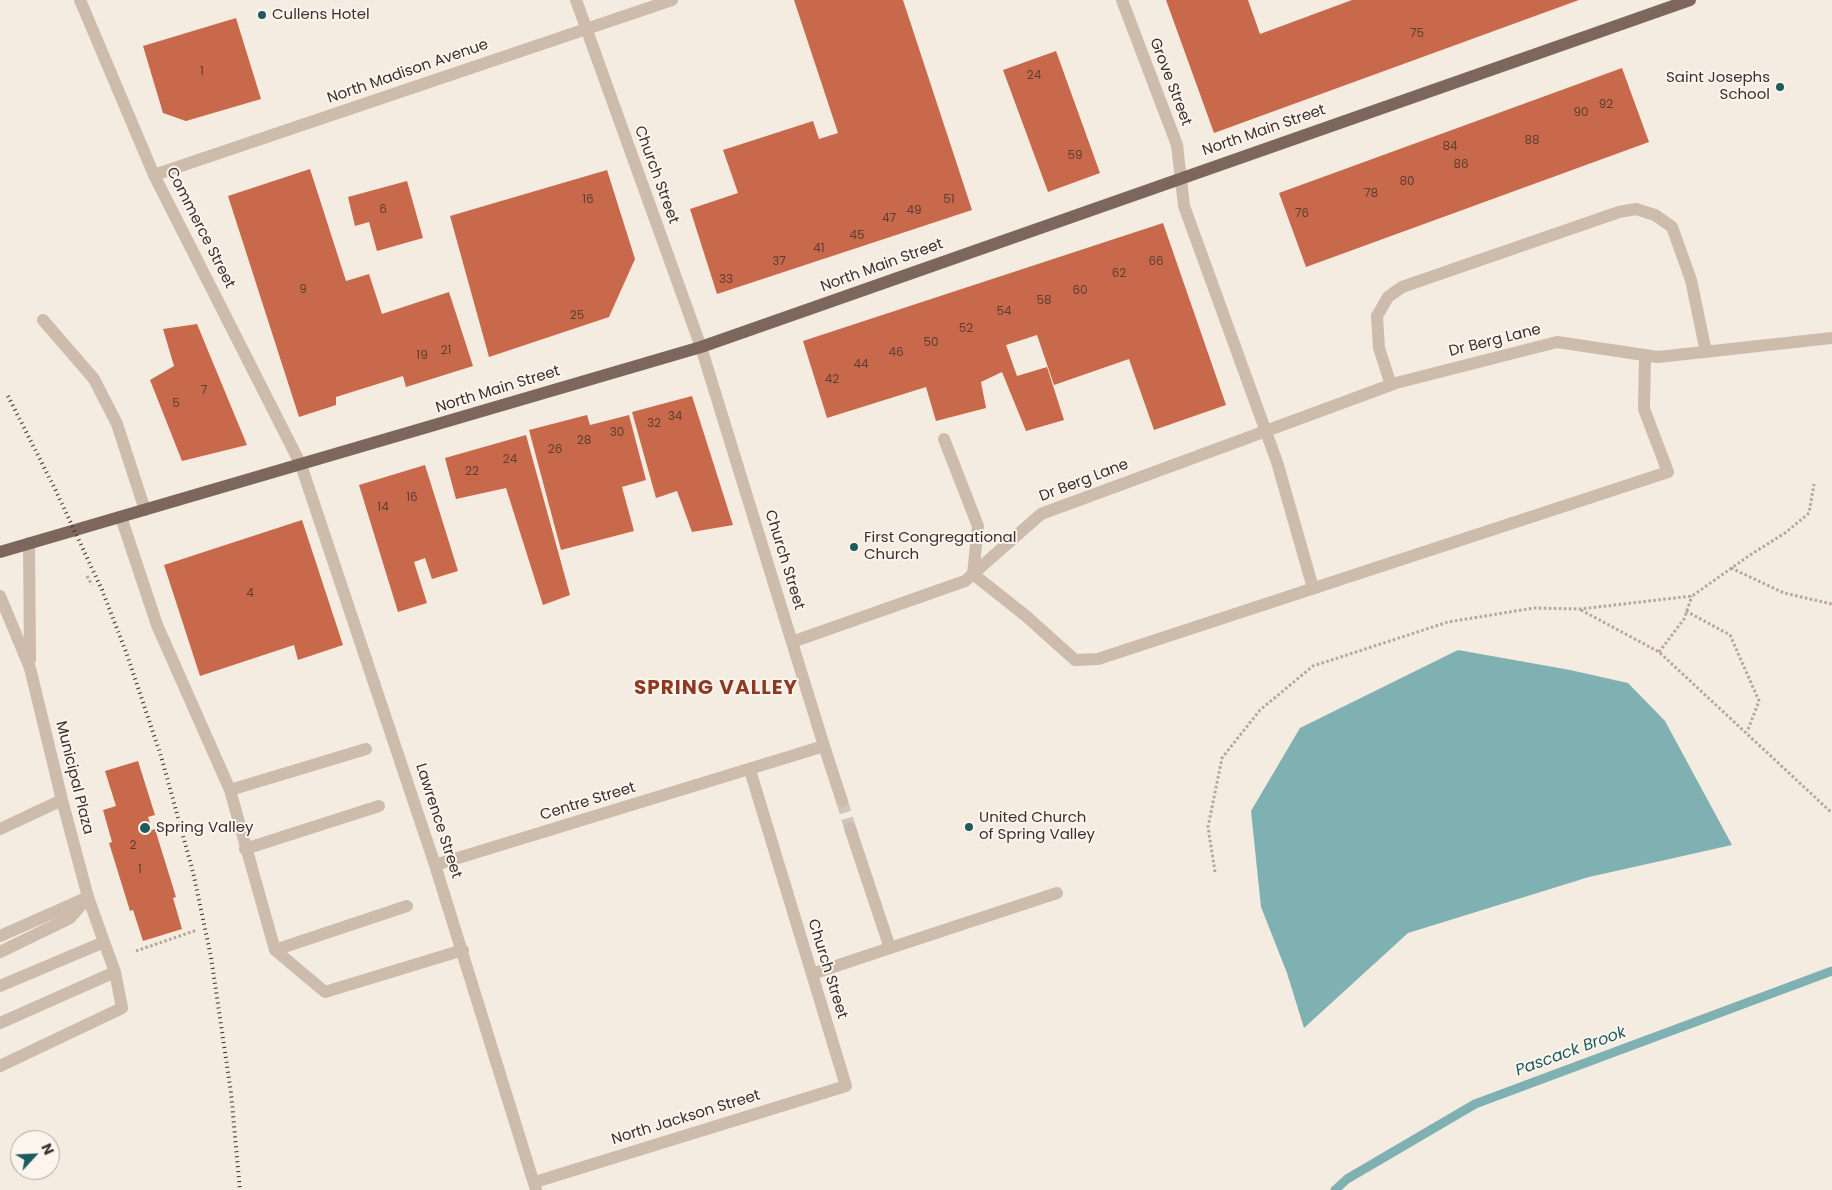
<!DOCTYPE html>
<html>
<head>
<meta charset="utf-8">
<style>
  body { margin:0 }
  #map { position:relative; width:1832px; height:1190px; overflow:hidden; background:#f4ebe1; font-family:Poppins,sans-serif }
  canvas { display:block }
  .north { position:absolute; left:10px; top:1130px; width:50px; height:50px; box-sizing:border-box; background:#fbf5ee; border:1px solid #aea6a0; border-radius:50%; rotate:65deg; font-size:14px; font-weight:700; line-height:20px; text-align:center; color:#3b302b }
  .north::after { content:''; display:block; margin:auto; width:18px; height:22px; background:#1f5a5e; clip-path:polygon(50% 0,100% 100%,50% 72%,0 100%) }
</style>
</head>
<body>
<div id="map">
<canvas width="1832" height="1190"></canvas>
<div class="north">N</div>
</div>
<script>
const ctx = document.querySelector('canvas').getContext('2d');
ctx.lineJoin = 'round';
function fillPath(path, color) { ctx.fillStyle = color; ctx.fill(path, 'evenodd'); }
const poly = rows => new Path2D(rows.map(r => 'M' + r).join(''));
function trace(path, color, width, dash) { ctx.strokeStyle = color; ctx.lineWidth = width; ctx.lineCap = dash ? 'butt' : 'round'; ctx.setLineDash(dash || []); ctx.stroke(path); }
function drawText(font, color, halo, rows, align = 'center') {
  ctx.font = font + ' Poppins,sans-serif'; ctx.lineWidth = 4; ctx.setLineDash([]); ctx.textBaseline = 'middle'; ctx.strokeStyle = halo; ctx.fillStyle = color; for (const [text, x, y, turn = 0] of rows) {
    ctx.save(); ctx.translate(x, y); ctx.rotate((+turn || 0) * Math.PI / 180); ctx.textAlign = isNaN(turn) ? turn : align; if (halo) ctx.strokeText(text, 0, 0); ctx.fillText(text, 0, 0); ctx.restore();
  }
}
const water = poly([
  [1458,650,1570,670,1628,683,1665,721,1732,845,1589,877,1408,933,1304,1028,1287,973,1261,907,1251,811,1300,728]
]);
const stream = poly([
  [1335,1190,1347,1179,1475,1104,1832,971]
]);
const building = poly([
  [794,0,903,0,972,210,717,294,690,209,738,193,723,150,813,121,819,139,838,133],
  [1166,0,1248,0,1260,34,1352,0,1579,0,1214,133],
  [236,18,261,99,186,121,163,113,143,46],
  [1056,51,1100,173,1048,192,1003,70],
  [1622,68,1649,142,1306,267,1279,193],
  [310,169,346,281,369,274,382,314,449,292,473,366,406,387,403,376,336,397,336,405,299,417,228,196],
  [607,170,635,259,609,317,489,357,450,216],
  [407,181,423,238,377,251,369,222,355,226,348,197],
  [1163,223,1226,405,1154,430,1129,359,1054,385,1037,335,1006,345,1017,376,1047,367,1064,420,1026,431,1002,372,981,382,986,408,936,421,926,387,827,418,803,341],
  [197,324,247,445,182,461,150,380,174,366,163,329],
  [692,396,733,525,692,532,677,491,656,498,632,412],
  [587,415,590,425,629,415,646,480,622,487,634,531,561,550,529,430],
  [526,435,570,595,543,605,506,488,456,499,445,458],
  [425,465,458,571,432,579,425,558,414,562,427,603,398,612,359,485],
  [302,520,343,645,298,660,294,645,200,676,164,565],
  [138,761,155,815,148,817,152,830,155,829,176,897,173,898,182,929,143,941,133,910,130,911,109,843,112,842,103,810,116,806,105,771]
]);
const minorTunnel = poly([
  [842,801,850,828]
]);
const path = poly([
  [1731,568,1784,593,1832,604],
  [87,576,92,585],
  [1581,610,1659,652,1832,813],
  [1686,611,1730,635,1759,701,1747,732],
  [1659,652,1684,619,1692,596],
  [1215,872,1208,827,1222,758,1260,710,1313,666,1448,622,1534,608,1580,609,1692,596,1750,555,1785,533,1809,513,1814,484],
  [136,951,197,930]
]);
const minor = poly([
  [80,0,154,175,301,465,435,865,536,1190],
  [1122,0,1177,145,1184,206,1277,462,1313,588],
  [154,175,672,0],
  [43,320,94,379,117,424,145,510],
  [1391,385,1379,348,1377,316,1388,297,1402,287,1619,212,1636,209,1655,215,1672,227,1691,280,1706,352],
  [944,439,978,526,973,574,1026,616,1075,660,1098,659,1668,472,1644,409,1645,355],
  [121,517,157,625,230,790,275,950,407,906],
  [29,543,30,660],
  [0,596,30,668,62,800,88,897,104,942,0,986],
  [792,642,965,581,1041,514,1396,383,1557,342,1658,357,1832,338],
  [824,746,842,801],
  [230,790,366,749],
  [850,828,890,948,1057,893],
  [0,829,62,800],
  [245,849,379,806],
  [435,865,824,746,701,347,576,0],
  [0,936,86,898],
  [275,950,325,992,463,950],
  [0,952,70,918,88,897],
  [812,974,890,948],
  [0,1023,115,972],
  [0,1066,122,1008,115,972,104,942],
  [535,1182,846,1086,750,770]
]);
const major = poly([
  [0,552,701,347,1690,0]
]);
const rail = poly([
  [8,396,56,491,102,590,126,652,161,756,193,872,211,957,231,1093,240,1190]
]);
const markers = [
  [262,15,5,"#1f5a5e"],
  [1780,87,5,"#1f5a5e"],
  [854,547,5,"#1f5a5e"],
  [969,827,5,"#1f5a5e"],
  [145,828,6,"#1f5a5e"]
];
const numberNames = [
  ["75",1417,34],
  ["1",202,72],
  ["24",1034,76],
  ["92",1606,105],
  ["90",1581,113],
  ["88",1532,141],
  ["84",1450,147],
  ["59",1075,156],
  ["86",1461,165],
  ["80",1407,182],
  ["78",1371,194],
  ["16",588,200],
  ["51",949,200],
  ["6",383,210],
  ["49",914,211],
  ["76",1302,214],
  ["47",889,219],
  ["45",857,236],
  ["41",819,249],
  ["37",779,262],
  ["66",1156,262],
  ["62",1119,274],
  ["33",726,280],
  ["9",303,290],
  ["60",1080,291],
  ["58",1044,301],
  ["54",1004,312],
  ["25",577,316],
  ["52",966,329],
  ["50",931,343],
  ["21",446,351],
  ["46",896,353],
  ["19",422,356],
  ["44",861,365],
  ["42",832,380],
  ["7",204,391],
  ["5",176,404],
  ["34",675,417],
  ["32",654,424],
  ["30",617,433],
  ["28",584,441],
  ["26",555,450],
  ["24",510,460],
  ["22",472,472],
  ["16",412,498],
  ["14",383,508],
  ["4",250,594],
  ["2",133,846],
  ["1",140,870]
];
const poiNames = [
  ["Cullens Hotel",272,15],
  ["Saint Josephs",1770,78,"right"],
  ["School",1770,95,"right"],
  ["First Congregational",864,538],
  ["Church",864,555],
  ["United Church",979,818],
  ["of Spring Valley",979,835],
  ["Spring Valley",156,828]
];
const streetNames = [
  ["North Madison Avenue",408,72,-19],
  ["Grove Street",1170,82,69],
  ["North Main Street",1264,131,-19],
  ["Church Street",656,175,70],
  ["Commerce Street",200,228,63],
  ["North Main Street",882,266,-20],
  ["Dr Berg Lane",1495,341,-14],
  ["North Main Street",498,390,-17],
  ["Dr Berg Lane",1084,481,-21],
  ["Church Street",784,560,73],
  ["Municipal Plaza",74,778,76],
  ["Centre Street",588,802,-17],
  ["Lawrence Street",438,821,72],
  ["Church Street",827,969,73],
  ["North Jackson Street",686,1118,-17]
];
const waterNames = [
  ["Pascack Brook",1571,1052,-20]
];
const districtNames = [
  ["SPRING VALLEY",716,689]
];
fillPath(water, '#7fb0b2');
trace(stream, '#7fb0b2', 9);
fillPath(building, '#c8694b');
trace(minorTunnel, '#cfc6bd', 12, [12, 6]);
trace(path, '#b9a596', 3, [2.5, 2.5]);
trace(minor, '#cdbbac', 12);
trace(major, '#7d675c', 12);
trace(rail, '#3b302b', 4, [1, 4]);
for (const [x, y, r, color] of markers) { const dot = new Path2D(); dot.arc(x, y, r, 0, 2 * Math.PI); ctx.fillStyle = color; ctx.fill(dot); trace(dot, '#fbf5ee', 2); }
drawText('12px', '#5e3e33', null, numberNames);
drawText('15px', '#3b302b', '#fbf5ee', poiNames, 'left');
drawText('15px', '#3b302b', '#fbf5ee', streetNames);
drawText('italic 16px', '#1f5a5e', '#fbf5ee', waterNames);
ctx.letterSpacing = '1px';
drawText('bold 20px', '#8c3b22', '#fbf5ee', districtNames);
ctx.letterSpacing = '0px';
</script>
</body>
</html>
